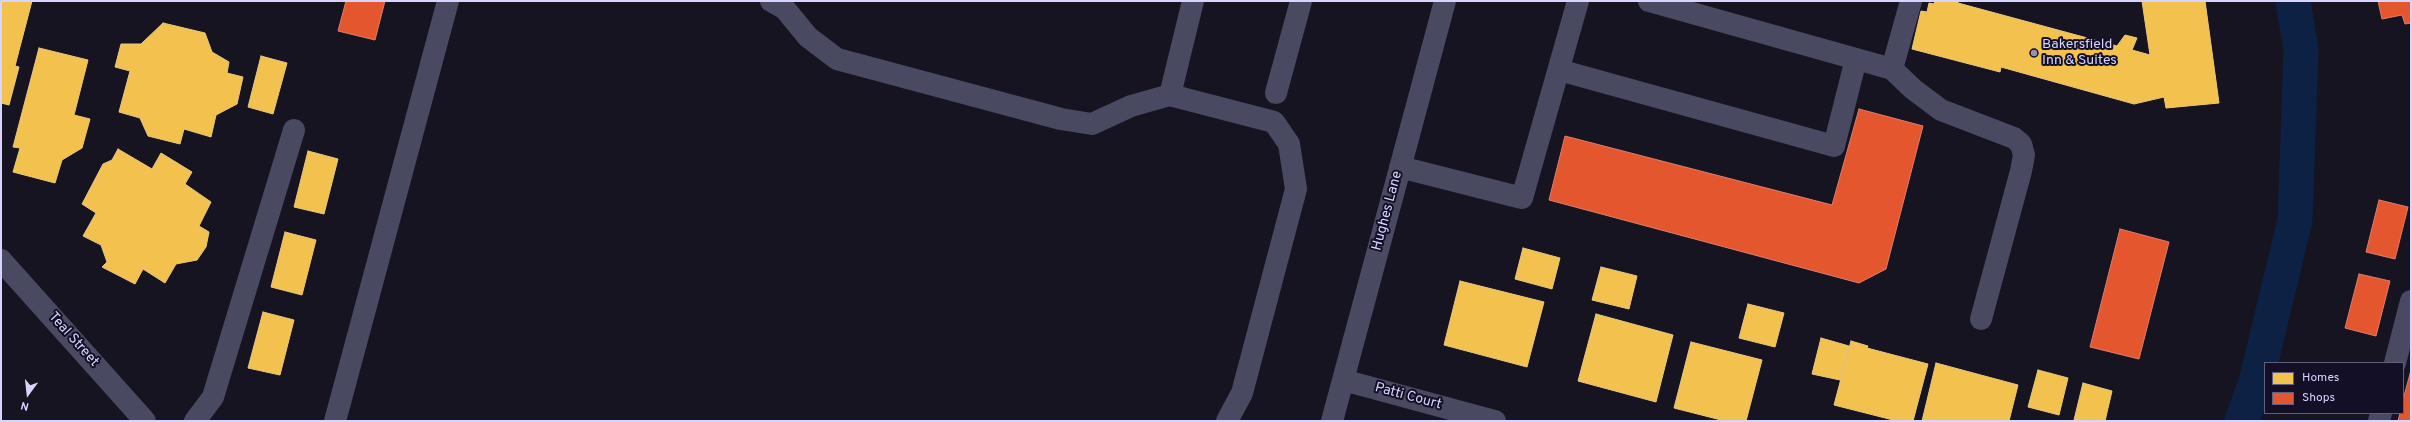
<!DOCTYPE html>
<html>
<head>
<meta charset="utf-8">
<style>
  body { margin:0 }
  #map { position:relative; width:2412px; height:422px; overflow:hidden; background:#161421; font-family:Overpass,sans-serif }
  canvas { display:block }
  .frame { position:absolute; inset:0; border:2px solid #d9d4ff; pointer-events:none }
  .legend { position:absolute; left:2264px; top:362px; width:140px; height:52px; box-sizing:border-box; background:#130f26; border:1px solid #625e7d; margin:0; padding:5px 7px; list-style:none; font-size:12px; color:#d9d4ff }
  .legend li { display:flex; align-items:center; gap:8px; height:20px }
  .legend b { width:20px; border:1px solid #625e7d }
  .north { position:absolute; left:8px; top:374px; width:40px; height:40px; -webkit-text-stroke:3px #130f26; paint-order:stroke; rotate:195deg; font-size:11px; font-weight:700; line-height:16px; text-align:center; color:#d9d4ff }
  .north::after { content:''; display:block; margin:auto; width:14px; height:18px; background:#d9d4ff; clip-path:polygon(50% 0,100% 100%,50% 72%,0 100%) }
</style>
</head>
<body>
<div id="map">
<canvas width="2412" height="422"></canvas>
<div class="frame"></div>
<ul class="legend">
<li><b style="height:11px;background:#f2c14e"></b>Homes</li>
<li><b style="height:11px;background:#e4572e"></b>Shops</li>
</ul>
<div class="north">N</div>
</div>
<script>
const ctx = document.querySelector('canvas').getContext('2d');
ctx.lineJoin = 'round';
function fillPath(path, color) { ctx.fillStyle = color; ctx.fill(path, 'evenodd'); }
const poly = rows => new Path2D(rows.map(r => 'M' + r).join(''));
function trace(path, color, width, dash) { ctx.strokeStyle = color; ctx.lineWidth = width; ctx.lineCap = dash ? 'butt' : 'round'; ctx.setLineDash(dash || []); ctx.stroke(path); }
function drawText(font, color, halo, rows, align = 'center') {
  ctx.font = font + ' Overpass,sans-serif'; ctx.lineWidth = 4; ctx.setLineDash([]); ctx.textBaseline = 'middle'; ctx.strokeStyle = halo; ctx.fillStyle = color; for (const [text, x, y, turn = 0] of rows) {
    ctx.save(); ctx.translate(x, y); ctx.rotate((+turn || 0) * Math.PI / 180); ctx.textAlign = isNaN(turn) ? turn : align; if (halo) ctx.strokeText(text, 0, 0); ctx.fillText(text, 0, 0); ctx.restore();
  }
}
const homes = poly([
  [1,1,32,1,15,66,19,67,9,105,1,103,1,1],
  [1935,1,1958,1,1958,3,2117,46,2125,35,2137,38,2132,50,2150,55,2142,1,2205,1,2219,103,2166,108,2164,97,2134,104,2001,67,2000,72,1912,49,1921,11,1927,12,1929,3,1934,4,1935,1],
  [163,23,205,33,212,52,229,62,227,73,243,77,237,104,216,115,211,137,184,129,180,144,148,136,140,118,119,112,130,71,115,67,121,44,141,44,163,23],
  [39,48,88,60,74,115,90,119,82,148,62,160,55,183,13,172,20,148,13,147,39,48],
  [261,56,287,63,273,114,248,107,261,56],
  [118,149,152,169,161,153,192,172,185,184,211,202,199,226,209,232,206,247,197,260,176,264,165,283,143,269,135,284,102,267,107,262,101,245,83,236,96,213,82,204,103,164,112,160,118,149],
  [308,151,338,159,324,214,294,207,308,151],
  [285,232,316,240,302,295,271,287,285,232],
  [1523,248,1560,258,1552,289,1515,279,1523,248],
  [1601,267,1637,276,1629,309,1592,300,1601,267],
  [1460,281,1544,302,1527,367,1444,345,1460,281],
  [1748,304,1784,313,1775,347,1739,338,1748,304],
  [263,312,294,320,280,375,248,368,263,312],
  [1596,314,1673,335,1656,402,1578,381,1596,314],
  [1821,338,1849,346,1840,380,1812,374,1821,338],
  [1851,341,1868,346,1867,348,1928,364,1913,421,1897,421,1834,405,1851,341],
  [1691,342,1762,360,1746,421,1725,421,1674,408,1691,342],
  [1936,363,2018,385,2009,421,1922,421,1936,363],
  [2038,370,2068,378,2059,415,2028,407,2038,370],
  [2083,383,2112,391,2105,421,2074,420,2083,383]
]);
const shops = poly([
  [346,1,385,1,375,40,338,31,346,1],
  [2378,1,2411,1,2411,23,2405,24,2402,15,2382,19,2378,1],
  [1859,109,1923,126,1886,269,1859,283,1549,200,1565,136,1832,205,1859,109],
  [2379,200,2408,207,2395,259,2366,252,2379,200],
  [2120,229,2169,242,2139,359,2090,347,2120,229],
  [2359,274,2390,281,2376,336,2345,328,2359,274],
  [2411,370,2411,421,2398,421,2400,413,2403,413,2403,400,2411,370]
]);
const canal = poly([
  [2242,421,2256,382,2295,220,2301,50,2293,1]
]);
const minor = poly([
  [771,1,785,9,808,37,837,59,1061,119,1092,124,1131,106,1170,95,1274,122,1289,144,1296,189,1242,393,1227,421],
  [1649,1,1892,69,1911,1],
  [1892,69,1913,89,1941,110,2014,138,2021,144,2024,155,2021,171,1981,319],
  [1559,70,1834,146,1856,59],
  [1276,93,1301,1],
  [1170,95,1193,1],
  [1400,167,1522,198,1578,1],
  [1,260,145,421],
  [2395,363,2411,301],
  [1343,380,1495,421],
  [195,421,213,397,294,130],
  [335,421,448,1],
  [1332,421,1445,1],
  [2379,421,2381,413]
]);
const markers = [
  [2034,53,4,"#9591b1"]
];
const poiNames = [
  ["Bakersfield",2042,45],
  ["Inn & Suites",2042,61]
];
const streetNames = [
  ["Hughes Lane",1388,211,-75],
  ["Teal Street",73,340,48],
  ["Patti Court",1408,397,15]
];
fillPath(homes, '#f2c14e');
trace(homes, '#eac783', 1);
fillPath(shops, '#e4572e');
trace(shops, '#e17c6d', 1);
trace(canal, '#0d2144', 35);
trace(minor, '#4a4962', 22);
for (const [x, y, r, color] of markers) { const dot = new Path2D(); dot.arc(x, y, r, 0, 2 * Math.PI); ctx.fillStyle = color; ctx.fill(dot); trace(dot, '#130f26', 1.5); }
drawText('14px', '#d9d4ff', '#130f26', poiNames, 'left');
drawText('14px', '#d9d4ff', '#130f26', streetNames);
</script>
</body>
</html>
